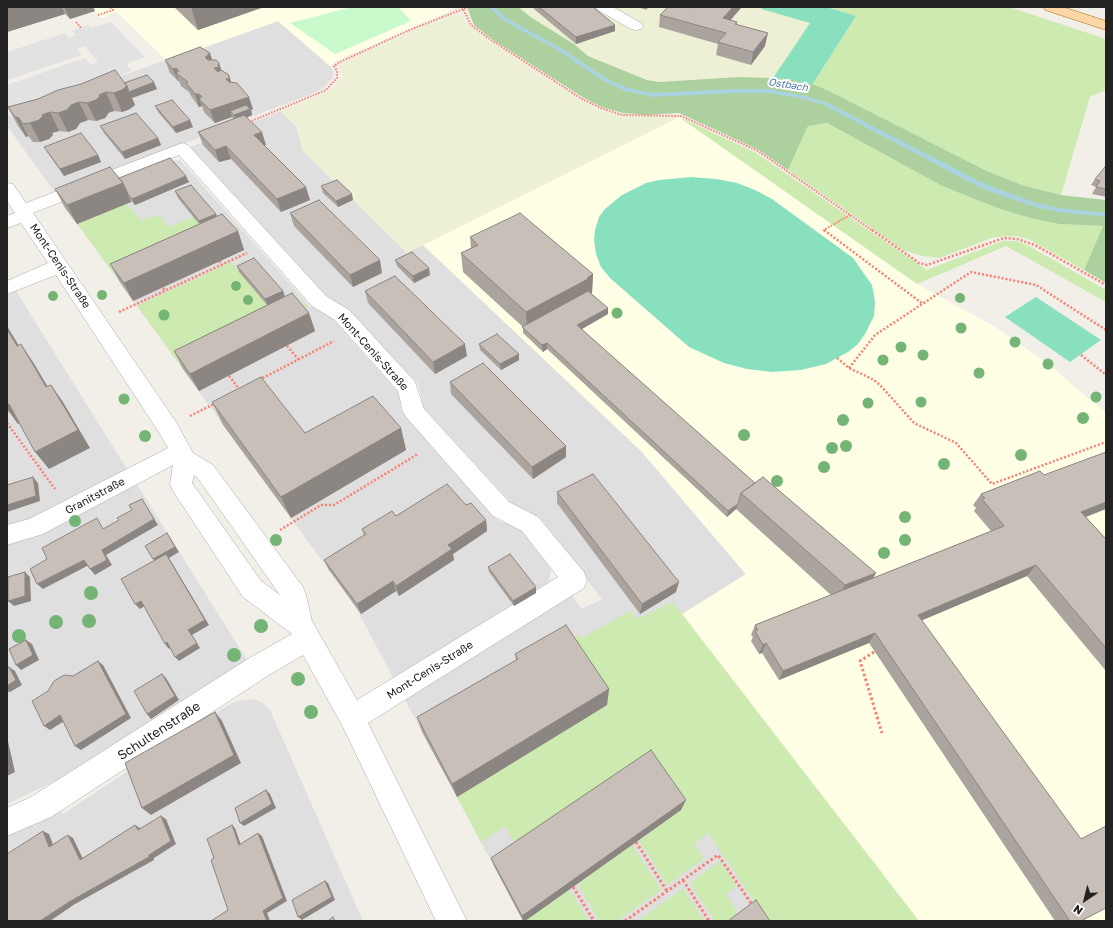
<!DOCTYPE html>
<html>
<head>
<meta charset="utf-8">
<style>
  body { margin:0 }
  #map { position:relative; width:1113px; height:928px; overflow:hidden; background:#f2efe9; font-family:"Golos Text",sans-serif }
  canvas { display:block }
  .frame { position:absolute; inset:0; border:8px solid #222; pointer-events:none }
  .north { position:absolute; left:1065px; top:880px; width:40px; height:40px; -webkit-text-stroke:3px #fff; paint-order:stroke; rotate:215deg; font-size:11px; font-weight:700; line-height:16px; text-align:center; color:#222 }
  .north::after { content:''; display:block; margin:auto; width:14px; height:18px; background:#222; clip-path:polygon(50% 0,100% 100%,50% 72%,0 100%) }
</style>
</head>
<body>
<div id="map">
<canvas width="1113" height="928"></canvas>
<div class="frame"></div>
<div class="north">N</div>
</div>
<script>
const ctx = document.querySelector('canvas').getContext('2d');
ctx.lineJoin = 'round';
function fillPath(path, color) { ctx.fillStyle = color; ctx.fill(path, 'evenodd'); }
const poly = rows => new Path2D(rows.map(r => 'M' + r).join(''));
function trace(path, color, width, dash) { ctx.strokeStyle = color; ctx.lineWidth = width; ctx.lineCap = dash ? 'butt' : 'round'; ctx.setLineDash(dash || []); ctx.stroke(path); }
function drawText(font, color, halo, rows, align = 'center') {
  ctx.font = font + ' "Golos Text",sans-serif'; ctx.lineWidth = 4; ctx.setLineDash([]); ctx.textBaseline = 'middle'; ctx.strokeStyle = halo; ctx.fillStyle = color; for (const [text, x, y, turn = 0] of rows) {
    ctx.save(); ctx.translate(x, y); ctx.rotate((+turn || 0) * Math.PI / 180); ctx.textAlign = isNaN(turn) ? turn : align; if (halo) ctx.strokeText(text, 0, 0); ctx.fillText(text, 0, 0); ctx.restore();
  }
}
const residential = poly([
  [278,21,330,66,333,71,333,77,326,86,318,91,56,194,7,126,7,116],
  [281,111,296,126,303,151,407,252,423,245,642,452,746,575,682,615,919,921,523,921,403,696,566,594,572,596,582,609,602,599,541,519,511,503,424,408,418,384,349,311,332,303,190,147],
  [180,160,309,305,334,318,352,341,399,393,401,410,407,418,496,519,501,522,514,524,519,527,551,570,548,585,395,681,355,606,59,199,155,161],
  [16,291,127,469,30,520,7,526,7,295],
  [136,483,247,660,68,775,7,804,7,544,35,537],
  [255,699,263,703,270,710,363,921,7,921,7,836,58,807,63,814,228,705,237,701]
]);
const education = poly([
  [91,7,456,7,446,13,336,61,330,66,278,21,167,61,117,12,101,18],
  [679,117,917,284,997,328,1048,364,1106,413,1106,921,919,921,682,614,746,574,642,452,423,245]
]);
const farmland = poly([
  [518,7,826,7,856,16,812,85,794,80,739,77,659,82,647,80,588,56,574,44,532,18],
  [456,15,462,16,468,25,489,41,580,100,599,110,622,116,679,117,407,253,303,151,296,126,281,111,321,95,334,88,342,77,342,71,339,65,343,63,423,26,450,16]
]);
const grass = poly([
  [826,7,1009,7,1106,39,1106,90,1090,97,1061,195,1022,185,989,172,831,92,812,85,856,16],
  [679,117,756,153,927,270,1003,241,1016,241,1029,246,1106,290,1106,302,1006,246,917,284],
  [827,123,942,186,1000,209,1034,219,1059,224,1103,226,1084,270,1030,240,1017,236,994,237,940,258,922,256,903,250,788,170,808,126],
  [126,204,141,220,159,215,168,227,194,217,210,237,236,226,238,228,120,282,77,224],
  [231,262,276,316,304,302,308,307,183,369,137,306],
  [672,602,682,614,919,921,768,921,708,833,694,844,704,859,667,885,639,840,681,810,518,850,505,826,481,842,457,797,565,643,578,635,582,638,630,611,637,619],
  [632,845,661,890,617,921,599,921,578,884],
  [720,861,737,886,726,894,739,914,730,921,715,921,690,883],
  [683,888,704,921,638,921],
  [569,889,589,921,525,921]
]);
const forest = poly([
  [467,7,518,7,532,18,574,44,588,56,647,80,659,82,739,77,773,78,794,80,815,85,831,92,989,172,1022,185,1061,195,1106,200,1106,283,1084,270,1103,226,1059,224,1034,219,1000,209,942,186,827,123,808,126,788,170,759,150,679,113,647,115,623,113,602,107,584,98,493,40,474,25]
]);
const park = poly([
  [352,7,398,7,411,21,335,54,290,23]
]);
const pitch = poly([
  [763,7,826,7,856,16,812,85,794,80,773,78,810,23,761,9],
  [691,177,716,179,737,183,755,190,772,199,853,258,872,285,875,302,874,316,865,334,857,345,848,352,826,364,801,370,772,372,747,369,724,363,689,347,610,278,601,267,596,254,594,240,595,230,599,217,605,209,622,195,646,183,659,180],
  [1036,297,1101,340,1070,362,1005,317]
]);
const parking = poly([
  [111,22,145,57,126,64,132,71,10,114,7,110,7,85,85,58,91,64,98,62,84,46,77,49,82,55,7,80,7,52,65,33,69,38,76,35,72,31,88,25,91,28]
]);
const stream = poly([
  [488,7,494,7,508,19,559,47,609,80,629,88,653,93,733,89,769,89,806,96,828,103,979,181,998,189,1037,203,1059,208,1106,213,1106,217,1059,212,1035,207,994,193,975,185,824,105,803,99,769,93,733,93,653,97,625,91,605,82,555,49,504,21,488,7]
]);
const pathFar2 = poly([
  [462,7,471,25,491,40,582,99,601,108,622,115,681,116,758,151,873,231],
  [98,15,113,10,110,7],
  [76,22,81,28],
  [249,122,326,90,337,78,337,71,334,66,338,63,407,31,468,7],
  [825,231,824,230,850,215]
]);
const pathFar1 = poly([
  [824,230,923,304],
  [872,230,919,263,927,265,1004,238,1017,239,1035,245,1106,285],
  [219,261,222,265],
  [163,288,165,291],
  [119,312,247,253],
  [287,346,299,360],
  [1081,355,1105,374],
  [837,358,849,368,874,380,880,385,914,423,956,443,992,484,1106,442],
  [849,368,875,335,971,272,1036,285,1106,330],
  [229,376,240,390],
  [259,380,334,341],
  [190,416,216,403],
  [7,423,55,489],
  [280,530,321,505,334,505,418,454]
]);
const path = poly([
  [874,652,860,661,882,733],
  [636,842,667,891],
  [683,880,709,921],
  [573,887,594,921],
  [625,921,718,855,753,906]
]);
const minor = poly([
  [596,7,613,7,641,23,643,26,641,29,636,30,631,29,598,10,596,7],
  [182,143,188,145,326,296,349,310,363,325,415,382,424,409,509,502,538,517,584,572,587,580,584,588,368,723,467,921,436,921,343,727,303,655,269,675,51,817,7,836,7,808,31,797,251,657,292,634,243,597,173,491,170,484,173,465,43,534,7,545,7,525,29,519,168,448,160,434,56,275,7,294,7,281,48,263,21,223,7,228,7,216,15,213,7,201,7,183,13,184,26,203,182,143],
  [179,155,312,306,335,320,398,391,403,412,407,418,493,516,522,531,558,577,357,700,312,621,306,595,303,587,213,465,193,453,176,422,33,213,179,155],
  [194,475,197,477,280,595,261,581,192,483,194,475]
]);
const major = poly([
  [1043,7,1063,7,1106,21,1106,30,1045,10,1043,7]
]);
const trees = [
  [236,286,5],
  [102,295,5],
  [53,296,5],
  [960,298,5],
  [248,300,5],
  [617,313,5.5],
  [164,315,5.5],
  [961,328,5.5],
  [1015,342,5.5],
  [901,347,5.5],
  [923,355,5.5],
  [883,360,5.5],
  [1048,364,5.5],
  [979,373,5.5],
  [1096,397,5.5],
  [124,399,5.5],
  [921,402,5.5],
  [868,403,5.5],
  [1083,418,6],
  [843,420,6],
  [744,435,6],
  [145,436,6],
  [846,446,6],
  [832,448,6],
  [1021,455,6],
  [944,464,6],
  [824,467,6],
  [777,481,6],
  [905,517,6],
  [75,521,6],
  [276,540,6],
  [905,540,6],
  [884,553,6],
  [91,593,7],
  [89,621,7],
  [56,622,7],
  [261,626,7],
  [19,636,7],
  [234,655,7],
  [298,679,7],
  [311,712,7]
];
const wall = poly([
  [7,7,93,7,95,11,70,19,65,14,7,32],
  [174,7,264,7,198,30],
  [534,7,583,7,615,31,576,44,534,9],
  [638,7,649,7,646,10],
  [689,8,737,22,737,25,765,46,751,65,716,55,718,44,659,27,660,15],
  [165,60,212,60,219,63,221,70,229,75,231,82,253,109,251,110,252,115,247,117,266,145,264,145,310,200,281,212,231,159,219,162,203,145,198,132,233,119,232,117,215,123,204,112,202,106,199,107,191,96,189,92,181,86,179,81,178,81,170,73],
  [124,83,157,89,132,98,135,105,130,109,122,112,114,111,108,113,108,114,105,118,96,121,88,120,80,123,76,129,68,132,59,131,52,133,53,135,49,139,40,142,33,142,28,136,26,137,18,126,8,107],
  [155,106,193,127,176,133,158,112],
  [100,126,158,138,161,145,125,159,104,133],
  [44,147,98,155,101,162,64,176,48,153],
  [1106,168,1106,197,1092,194,1096,187,1091,185,1095,179],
  [186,176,189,182,135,205,131,201,131,202,77,224,65,208,55,189,119,178],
  [321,186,353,200,338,207,323,193],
  [175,191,216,214,217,216,238,231,244,250,133,301,120,282,110,264,199,224,178,198],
  [290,213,382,273,353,287,294,226],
  [470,237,593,274,592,293,591,293,608,314,581,329,755,483,876,573,873,578,991,531,974,511,976,508,973,505,981,494,1086,517,1106,539,1106,671,1027,576,922,620,1081,921,1055,921,869,643,779,680,762,653,759,654,751,641,753,637,751,635,755,625,831,595,736,509,727,517,547,349,543,352,523,333,523,327,463,272,461,253,471,248],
  [395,260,430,275,414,283,397,266],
  [237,266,283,291,285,297,309,313,315,331,199,391,183,369,174,351,267,305,239,272],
  [365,291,467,356,435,374,368,303],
  [479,344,519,360,501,370,480,350],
  [450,382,566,446,566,457,533,479,451,394],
  [212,402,305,433,401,428,406,450,291,518,223,425],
  [557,492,676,592,640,614,557,503],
  [466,505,486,520,487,531,453,554,454,560,399,596,396,591,361,614,329,570,324,560,364,535,362,529,396,516],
  [488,567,536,593,514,606,489,572],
  [515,654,609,689,607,705,457,797,422,732,417,717,516,660],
  [681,810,525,921,523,921,494,866,491,858]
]);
const shadedWall = poly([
  [7,7,62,7,65,14,7,32],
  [64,7,93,7,95,11,70,19],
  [191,7,264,7,198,30],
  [733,7,742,7,721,31,723,18],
  [615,25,615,31,576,44,576,37],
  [768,33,765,46,751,65,753,52],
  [210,53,214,65,205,57],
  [219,63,223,76,214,68],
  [176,68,179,75,176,73,179,81,178,81,173,69],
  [229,75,233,88,226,79],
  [154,82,157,89,132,98,135,105,130,109,122,112,114,93,127,86],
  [106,92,114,111,108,113,108,114,105,118,96,121,87,103,99,95],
  [195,94,199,94,201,101,199,99,202,106,199,107],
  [249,97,253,109,251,110,252,115,236,122,234,115,230,111,232,117,215,123,210,110],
  [79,102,88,120,80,123,76,129,68,132,58,113,71,105],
  [50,112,59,131,52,133,53,135,49,139,40,142,30,123,42,115],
  [18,117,28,136,26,137,16,118],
  [190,120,193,127,176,133,173,127],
  [262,132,266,145,258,148,254,135],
  [158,138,161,145,125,159,122,152],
  [226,146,231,159,219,162,215,150],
  [98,155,101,162,64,176,60,169],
  [186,176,189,182,135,205,132,199],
  [123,183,131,202,77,224,67,205],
  [306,187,310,200,281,212,277,199],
  [352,194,353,200,338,207,336,201],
  [216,214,218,220,202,227,199,221],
  [238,231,244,250,133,301,124,283],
  [380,260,382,273,353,287,350,275],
  [429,268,430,275,414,283,413,276],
  [593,274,592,293,527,331,526,312],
  [283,291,285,297,268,306,265,299],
  [608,308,608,314,577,332,577,325],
  [309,313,315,331,199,391,190,374],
  [7,326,30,364,17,346,7,329],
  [547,343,547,349,543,352,542,345],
  [21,344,33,362,58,404,46,387],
  [465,344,467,356,435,374,433,362],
  [519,354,519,360,501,370,500,364],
  [51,385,63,402,90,448,49,469,35,452],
  [9,404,23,422,18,424,7,409,7,405],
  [401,428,406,450,291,518,281,497],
  [566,446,566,457,533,479,532,467],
  [33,477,38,483,40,501,7,512,7,505],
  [142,499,158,525,106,555,112,565,95,575,90,569,102,550],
  [1106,502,1106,509,1071,523,1081,512],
  [738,504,736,509,727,517,728,511],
  [486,520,487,531,453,554,454,560,399,596,396,586,448,545],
  [167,533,179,552,169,558,209,625,192,635,200,648,179,661,175,657,188,630,157,565,153,559],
  [7,560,8,561,8,585,7,585],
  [84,560,89,565,43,589,37,584],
  [1036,565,1027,576,911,625,918,615],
  [25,572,30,577,31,601,14,606,8,601],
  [876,573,867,588,837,600,845,585],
  [393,581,396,591,361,614,357,604],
  [679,582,676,592,640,614,642,604],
  [536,587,536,593,514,606,513,601],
  [141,601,145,606,140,609,135,604],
  [875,633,869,643,779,680,783,671],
  [26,640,32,644,39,660,21,670,16,665],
  [167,642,171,647,169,649,165,644],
  [766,643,762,653,759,654,763,645],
  [98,661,103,665,131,718,81,750,75,746],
  [9,667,15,671,22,685,10,692,7,691],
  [162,674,166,678,179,700,151,719,147,714],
  [609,689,607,705,457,797,452,784],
  [215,712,222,721,241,763,151,815,142,808],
  [60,715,66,720,50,730,44,726],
  [7,737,15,772,7,776],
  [266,790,270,794,276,808,244,826,240,823],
  [686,800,681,810,525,921,523,921,522,916],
  [161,816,166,819,176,844,154,858,154,860,75,904,50,921,40,921,69,902,149,855],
  [135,825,140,828,143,834,138,830],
  [232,825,235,828,242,848,239,845],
  [43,831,49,834,55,850,49,847],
  [258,833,262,836,287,901,267,913,270,921,267,921,263,911],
  [68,835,73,838,85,863,80,860],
  [325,881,328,883,335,900,302,920,298,917]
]);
const building = poly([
  [539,7,593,7,615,25,576,37,539,7],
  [668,7,686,7,689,8,690,7,733,7,723,18,737,22,735,24,768,33,753,52,718,42,726,33,660,15,668,7],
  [200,47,210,53,207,55,209,56,205,57,208,60,216,60,219,63,218,65,219,67,214,68,218,72,221,70,229,75,228,76,230,78,226,79,229,82,237,83,249,97,210,110,199,99,202,97,199,94,195,94,186,83,188,82,176,73,179,71,176,68,173,69,165,60,200,47],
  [115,70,127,86,122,90,114,93,106,92,99,95,100,96,96,100,87,103,79,102,71,105,67,110,58,113,50,112,42,115,43,116,39,120,30,123,23,124,18,117,16,118,8,107,38,99,58,90,81,84,115,70],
  [147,75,154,82,129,92,127,86,124,83,147,75],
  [172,100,190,120,173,127,155,106,172,100],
  [246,105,250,109,234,115,230,111,246,105],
  [136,113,158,138,122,152,100,126,136,113],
  [244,115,262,132,254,135,306,187,277,199,226,146,215,150,198,132,244,115],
  [81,133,98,155,60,169,44,147,81,133],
  [170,158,186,176,132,199,128,194,123,183,119,178,170,158],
  [110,167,123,183,67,205,55,189,110,167],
  [1105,167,1106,168,1106,189,1096,187,1100,181,1095,179,1105,167],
  [337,180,352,194,336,201,321,186,337,180],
  [191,185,216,214,199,221,175,191,191,185],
  [319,200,380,260,350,275,290,213,319,200],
  [520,213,593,274,587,278,588,279,526,312,461,253,478,245,470,237,520,213],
  [222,214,238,231,124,283,110,264,222,214],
  [412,252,429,268,413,276,395,260,412,252],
  [254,258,283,291,265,299,237,266,254,258],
  [395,276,465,344,433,362,365,291,395,276],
  [588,291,608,308,577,325,755,483,741,493,738,504,728,511,547,343,542,345,522,327,588,291],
  [292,293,309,313,190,374,174,351,292,293],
  [7,329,17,346,21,344,46,387,51,385,78,430,35,452,9,404,7,405,7,329],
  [497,334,519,354,500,364,479,344,497,334],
  [483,363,566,446,532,467,450,382,483,363],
  [261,377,305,433,373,396,401,428,281,497,212,402,261,377],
  [1106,452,1106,502,1081,512,1106,539,1106,648,1036,565,918,615,1081,839,1106,826,1106,908,1081,921,1070,921,875,633,783,671,766,643,763,645,755,631,758,630,755,625,1004,526,982,499,985,498,981,494,1040,471,1044,475,1106,452],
  [593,474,679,582,642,604,557,492,593,474],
  [33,477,36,496,7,505,7,485,33,477],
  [763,477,876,573,845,585,741,493,763,477],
  [447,484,466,505,471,503,486,520,448,545,452,549,396,586,393,581,357,604,324,560,366,534,362,529,392,511,396,516,447,484],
  [142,499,154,519,102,550,107,560,90,569,84,560,37,584,30,569,47,559,42,548,97,518,103,529,119,520,117,518,132,510,129,505,142,499],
  [167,533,175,547,153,559,145,546,167,533],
  [166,554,205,620,188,630,197,643,175,657,167,642,165,644,141,601,135,604,121,579,166,554],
  [510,554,536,587,513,601,488,567,510,554],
  [25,572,25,596,8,601,8,577,25,572],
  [566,625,609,689,452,784,417,717,518,659,515,654,566,625],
  [26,640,33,655,16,665,9,649,26,640],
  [98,661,126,714,75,746,60,715,44,726,32,701,48,691,54,681,64,675,73,676,98,661],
  [9,667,16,680,7,686,7,668,9,667],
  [162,674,175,696,147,714,134,691,162,674],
  [215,712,234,755,142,808,125,763,215,712],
  [651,750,686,800,522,916,491,858,651,750],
  [7,761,9,768,7,769,7,761],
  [266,790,272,804,240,823,235,808,266,790],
  [161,816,171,841,149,855,149,857,69,902,40,921,7,921,7,854,43,831,49,847,68,835,80,860,135,825,138,830,161,816],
  [232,825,239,845,258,833,283,898,263,911,267,921,211,921,228,910,211,860,214,858,207,839,232,825],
  [325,881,332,897,298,917,292,900,325,881],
  [756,900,770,921,728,921,756,900],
  [333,917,335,921,328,921,333,917]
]);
const farWaternames = [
  ["Ostbach",788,85,9]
];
const streetNames = [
  ["Mont-Cenis-Straße",60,266,56],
  ["Mont-Cenis-Straße",373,352,48],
  ["Granitstraße",95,496,-28],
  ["Mont-Cenis-Straße",430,670,-32]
];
const nearStreetnames = [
  ["Schultenstraße",159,731,-33]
];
fillPath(residential, '#e0dfdf');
fillPath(education, '#ffffe5');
fillPath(farmland, '#eef0d5');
fillPath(grass, '#cdebb0');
fillPath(forest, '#add19e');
fillPath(park, '#c8facc');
fillPath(pitch, '#88e0be');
fillPath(parking, '#e2e2e2');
fillPath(stream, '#aad3df');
trace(minor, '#a9a9a9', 1);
trace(major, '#a06b00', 1);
trace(pathFar2, '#fa8072', 2, [1.5, 1.5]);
trace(pathFar1, '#fa8072', 2.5, [2, 2]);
trace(path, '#fa8072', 3, [2.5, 2.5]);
fillPath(minor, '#fff');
fillPath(major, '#fcd6a4');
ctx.fillStyle = '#74b475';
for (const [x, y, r] of trees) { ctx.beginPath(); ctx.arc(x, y, r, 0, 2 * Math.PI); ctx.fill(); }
fillPath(wall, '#aba49e');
fillPath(shadedWall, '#8b8681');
fillPath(building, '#c7bfb8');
trace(building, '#8b8681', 1);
drawText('italic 10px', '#4a7aab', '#fff', farWaternames);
drawText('11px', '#222', '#fff', streetNames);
drawText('13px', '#222', '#fff', nearStreetnames);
</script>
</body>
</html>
